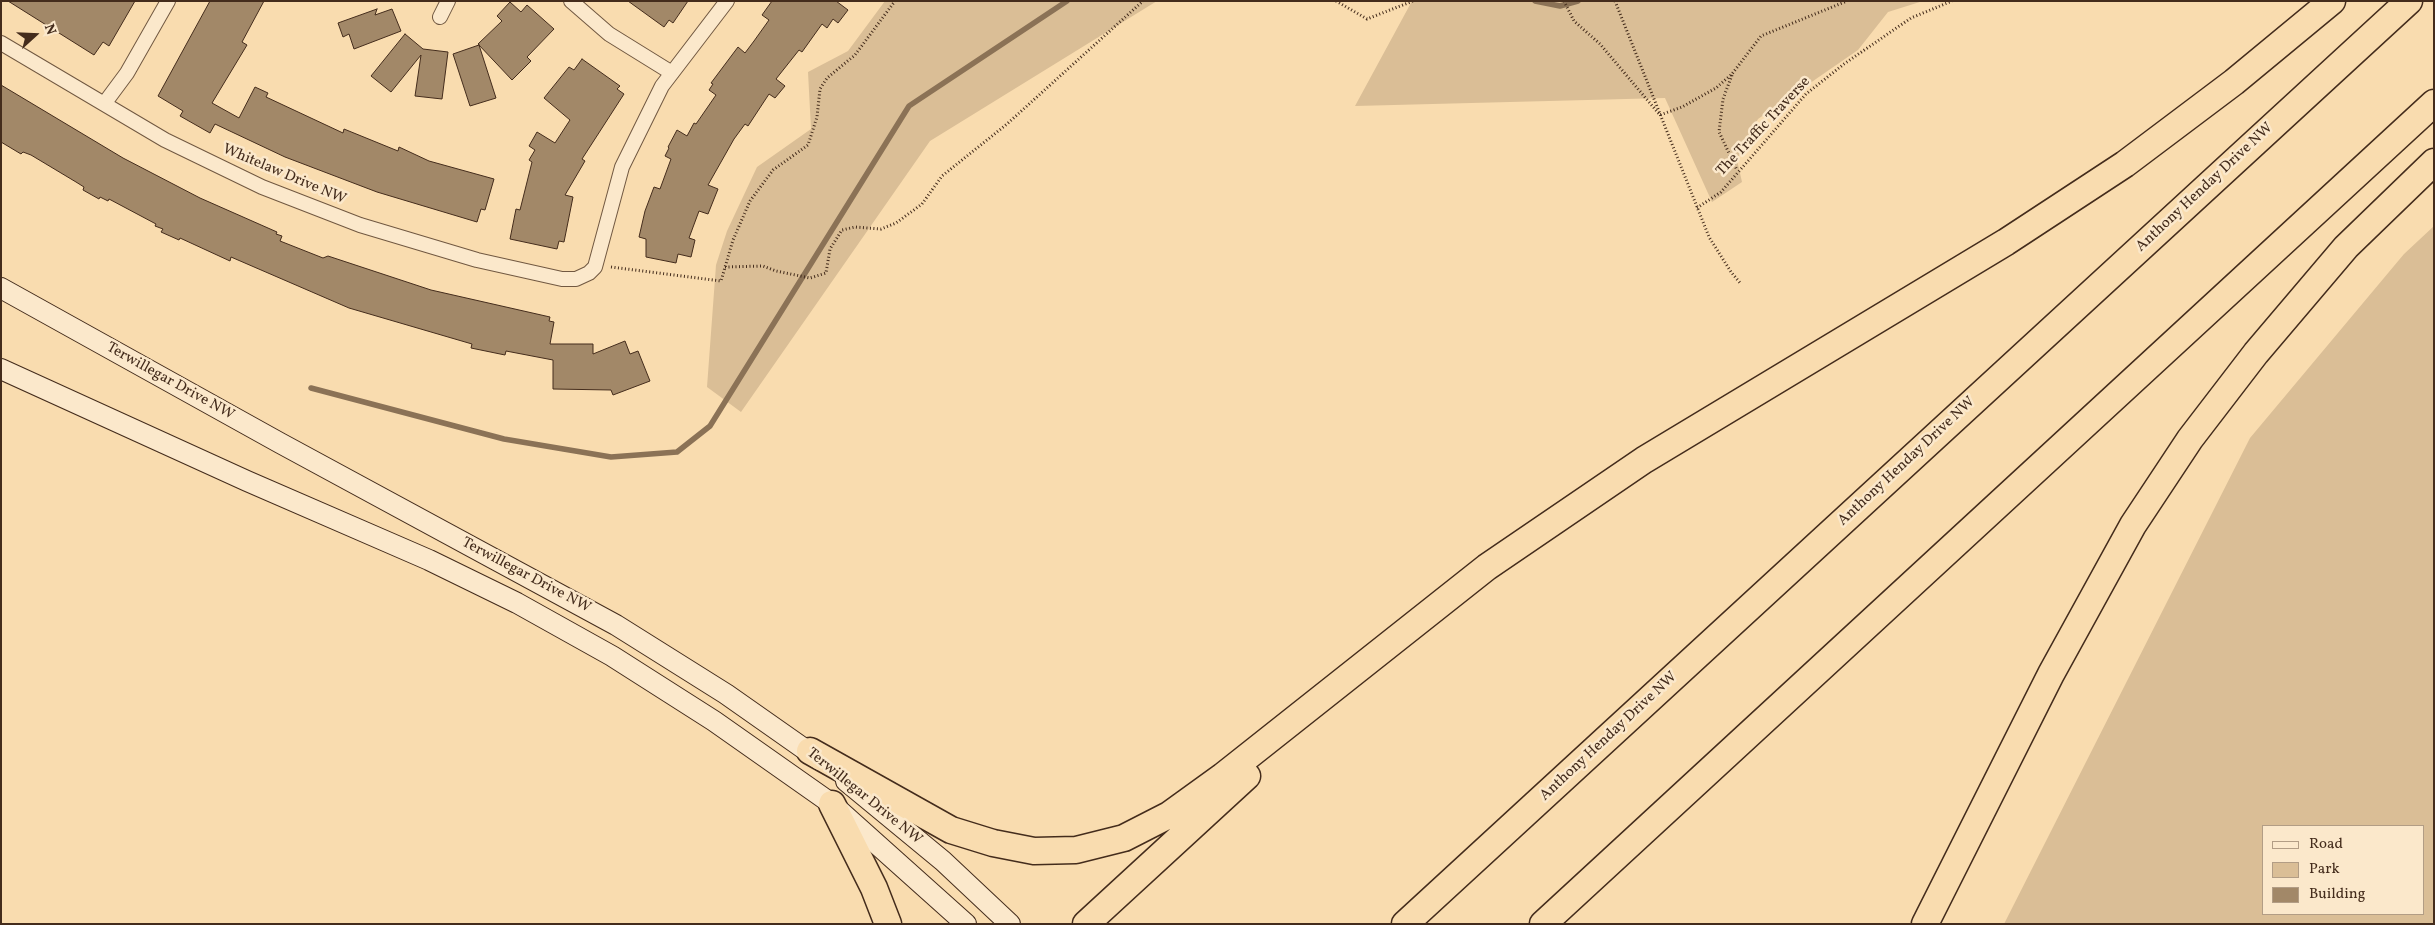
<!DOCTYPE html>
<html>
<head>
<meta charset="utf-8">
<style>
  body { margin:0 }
  #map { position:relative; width:2435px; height:925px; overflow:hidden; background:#f9dcaf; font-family:Vollkorn,serif }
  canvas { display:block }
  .frame { position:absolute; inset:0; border:2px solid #442c1c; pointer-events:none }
  .legend { position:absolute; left:2262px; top:825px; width:162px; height:90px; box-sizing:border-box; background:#fbe8cb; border:1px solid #b29d85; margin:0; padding:6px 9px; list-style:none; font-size:15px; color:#442c1c }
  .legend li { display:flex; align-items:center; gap:10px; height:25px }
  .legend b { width:25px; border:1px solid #b29d85 }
  .north { position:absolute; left:10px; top:10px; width:50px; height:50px; -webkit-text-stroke:4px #fbe8cb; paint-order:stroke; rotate:70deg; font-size:14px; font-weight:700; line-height:20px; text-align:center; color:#442c1c }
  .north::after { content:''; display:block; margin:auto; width:18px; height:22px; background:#442c1c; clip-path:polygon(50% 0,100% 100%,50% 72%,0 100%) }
</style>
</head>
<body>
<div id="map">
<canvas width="2435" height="925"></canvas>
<div class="frame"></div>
<ul class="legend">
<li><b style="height:6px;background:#fbe8cb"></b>Road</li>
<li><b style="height:14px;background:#dabe96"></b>Park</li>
<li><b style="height:14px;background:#a28868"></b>Building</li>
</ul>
<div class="north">N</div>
</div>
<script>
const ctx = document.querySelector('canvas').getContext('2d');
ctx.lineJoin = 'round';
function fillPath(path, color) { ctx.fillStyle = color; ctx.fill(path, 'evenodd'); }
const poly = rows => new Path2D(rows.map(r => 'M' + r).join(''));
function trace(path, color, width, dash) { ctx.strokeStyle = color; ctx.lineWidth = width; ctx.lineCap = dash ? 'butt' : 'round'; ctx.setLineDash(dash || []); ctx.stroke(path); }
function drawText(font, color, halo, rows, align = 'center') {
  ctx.font = font + ' Vollkorn,serif'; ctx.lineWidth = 5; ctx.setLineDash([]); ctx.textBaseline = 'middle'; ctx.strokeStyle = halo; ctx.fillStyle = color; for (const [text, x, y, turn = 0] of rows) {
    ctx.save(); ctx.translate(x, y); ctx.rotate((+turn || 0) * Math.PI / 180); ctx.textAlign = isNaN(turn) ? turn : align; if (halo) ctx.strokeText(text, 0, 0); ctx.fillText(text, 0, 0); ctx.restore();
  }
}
const green = poly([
  [885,1,1157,1,930,141,741,412,707,387,716,265,727,231,757,167,811,129,808,72,848,51],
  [1412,1,1923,1,1888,12,1858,50,1758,119,1737,160,1742,182,1712,202,1665,98,1355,106],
  [2434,226,2434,924,2004,924,2250,438,2404,254],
  [2264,826,2424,826,2424,914,2264,914]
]);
const stream = poly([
  [1535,1,1560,6,1578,1],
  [311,388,504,439,611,457,677,452,710,426,909,106,1067,1]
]);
const building = poly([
  [8,1,135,1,109,46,103,42,94,55,8,1],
  [210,1,264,1,242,42,247,45,212,103,239,118,255,87,268,93,266,97,343,133,344,129,398,151,399,147,429,161,494,179,485,210,481,209,477,222,377,192,285,157,215,124,210,133,180,116,183,111,158,96,210,1],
  [628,1,688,1,673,23,669,20,664,27,628,1],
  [772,1,836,1,848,10,838,23,833,19,827,28,822,24,802,52,799,50,776,79,785,86,775,98,769,94,748,126,745,124,734,139,708,185,718,189,708,214,699,211,689,238,695,240,691,257,678,254,676,263,646,257,646,239,639,237,645,211,654,187,660,189,671,159,665,156,669,148,668,147,677,130,687,136,694,123,696,124,716,95,709,90,713,84,711,83,738,47,745,53,754,41,769,20,762,15,772,1],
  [510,2,521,12,527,5,554,29,527,57,531,61,512,80,478,44,502,21,497,16,510,2],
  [377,9,375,15,392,9,401,31,354,49,349,34,343,37,338,23,377,9],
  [405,34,423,49,448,52,442,99,415,96,421,55,391,92,371,76,405,34],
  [479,45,496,98,470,106,453,54,479,45],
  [582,59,620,86,617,89,624,94,582,159,585,161,565,195,573,197,564,242,559,241,557,249,510,239,516,209,520,210,532,162,529,160,535,150,529,146,537,132,555,143,570,120,544,98,569,67,574,70,582,59],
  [1,85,123,158,200,198,277,232,276,234,282,236,280,241,323,258,328,256,431,290,550,317,549,321,554,322,550,344,593,344,593,354,625,341,630,354,638,351,650,381,613,395,611,390,553,389,553,360,506,351,505,355,471,348,472,344,349,308,231,257,230,261,180,238,179,240,161,232,163,229,155,226,156,224,109,199,108,201,100,197,99,199,83,190,84,187,76,182,31,155,23,152,21,154,1,142,1,85]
]);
const path = poly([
  [1336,1,1367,19,1413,1],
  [1564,1,1574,21,1600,44,1660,115,1682,107,1716,88,1732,74,1761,36,1847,1],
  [1615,1,1709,237,1731,272,1741,284],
  [1732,75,1723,99,1719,132,1737,170],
  [1697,208,1721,192,1806,94,1844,64,1911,18,1952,1],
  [611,267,721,281,733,240,750,201,773,170,808,145,817,117,820,89,827,78,855,55,895,1],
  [725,267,763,266,776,271,810,278,826,273,830,249,842,230,855,227,881,229,896,223,922,204,942,176,1007,124,1143,1]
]);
const minor = poly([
  [571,1,609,34,672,73],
  [440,17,448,1],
  [1,43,165,140,262,187,360,225,477,260,562,279,576,279,589,273,595,267,622,167,662,86,727,1],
  [104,104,127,73,168,1]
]);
const secondary = poly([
  [1,288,280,443,616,625,726,694,820,760],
  [1,369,247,481,429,560,517,603,612,656,714,721,832,804,966,924],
  [846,781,943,861,1010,924]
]);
const motorway = poly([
  [810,751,951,830,993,843,1034,851,1076,850,1124,838,1169,815,1223,776,1487,567,1644,460,2006,242,2125,164,2234,82,2332,1],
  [832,804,874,888,888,924],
  [1086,924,1247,776],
  [1405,924,2409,1],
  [1543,924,2434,103],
  [1925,924,2051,674,2133,525,2190,439,2256,353,2346,247,2434,162]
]);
const streetNames = [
  ["The Traffic Traverse",1764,127,-47],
  ["Whitelaw Drive NW",284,175,23],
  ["Anthony Henday Drive NW",2205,188,-43],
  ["Terwillegar Drive NW",170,382,29],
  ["Anthony Henday Drive NW",1907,462,-43],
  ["Terwillegar Drive NW",526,576,28],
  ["Anthony Henday Drive NW",1609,737,-43],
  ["Terwillegar Drive NW",864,797,39]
];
fillPath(green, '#dabe96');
trace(stream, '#8b7256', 5.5);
fillPath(building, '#a28868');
trace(building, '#442c1c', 1);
trace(minor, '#715841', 16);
trace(secondary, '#442c1c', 22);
trace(motorway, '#442c1c', 29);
trace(path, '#442c1c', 3, [1, 2.5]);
trace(minor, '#fbe8cb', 14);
trace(secondary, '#fbe8cb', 20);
trace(motorway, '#f9dcaf', 26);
drawText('15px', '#442c1c', '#fbe8cb', streetNames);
</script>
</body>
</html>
